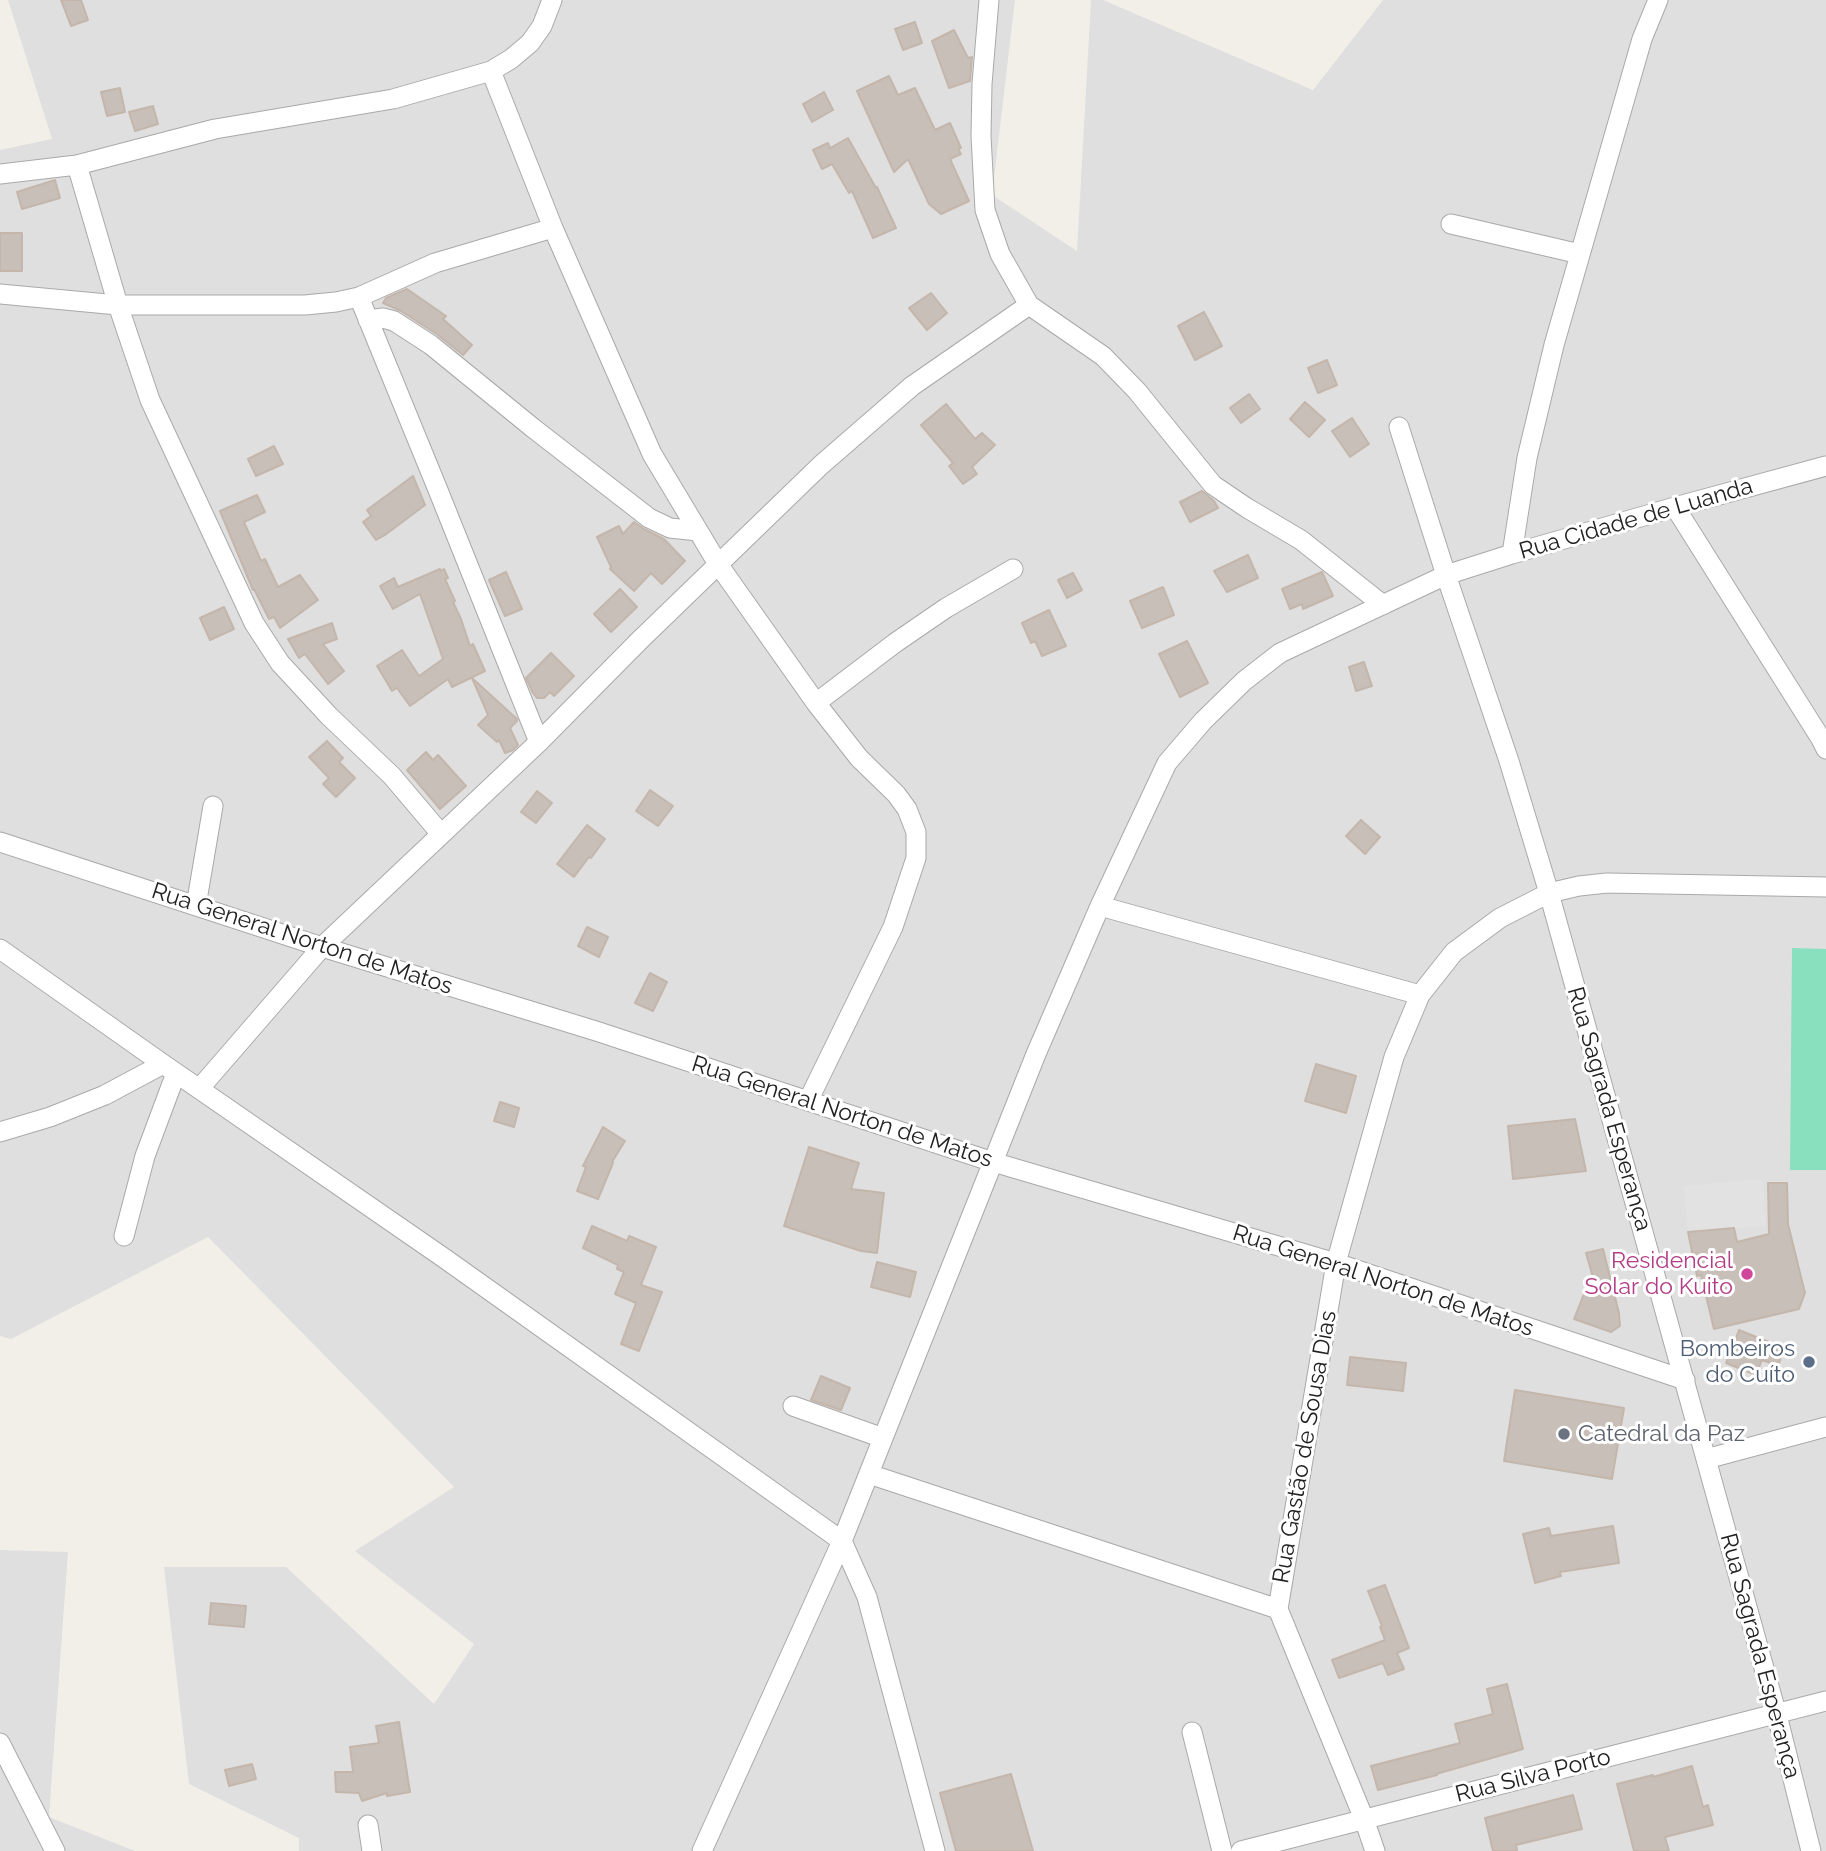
<!DOCTYPE html>
<html>
<head>
<meta charset="utf-8">
<style>
  body { margin:0 }
  canvas { display:block; background:#f2efe9 }
</style>
</head>
<body>
<canvas width="1826" height="1851"></canvas>
<script>
const ctx = document.querySelector('canvas').getContext('2d');
ctx.lineJoin = 'round';
function fillPath(path, color) { ctx.fillStyle = color; ctx.fill(path, 'evenodd'); }
const poly = rows => new Path2D(rows.map(r => 'M' + r).join(''));
function trace(path, color, width, dash) { ctx.strokeStyle = color; ctx.lineWidth = width; ctx.lineCap = dash ? 'butt' : 'round'; ctx.setLineDash(dash || []); ctx.stroke(path); }
function drawText(font, color, halo, rows, align = 'center') {
  ctx.font = font + ' Raleway,sans-serif'; ctx.lineWidth = 6; ctx.setLineDash([]); ctx.textBaseline = 'middle'; ctx.strokeStyle = halo; ctx.fillStyle = color; for (const [text, x, y, turn = 0] of rows) {
    ctx.save(); ctx.translate(x, y); ctx.rotate((+turn || 0) * Math.PI / 180); ctx.textAlign = isNaN(turn) ? turn : align; if (halo) ctx.strokeText(text, 0, 0); ctx.fillText(text, 0, 0); ctx.restore();
  }
}
const residential = poly([
  [8,0,1015,0,992,195,1077,251,1091,0,1103,0,1313,90,1383,0,1826,0,1826,1851,299,1851,299,1838,189,1784,164,1567,286,1567,434,1704,474,1644,355,1551,454,1487,208,1237,11,1339,0,1336,0,150,52,139],
  [0,1550,68,1552,49,1817,135,1851,0,1851]
]);
const pitch = poly([
  [1792,948,1826,949,1826,1170,1790,1170]
]);
const parking = poly([
  [1762,1179,1766,1226,1688,1232,1684,1186]
]);
const building = poly([
  [61,0,81,0,88,20,71,26,61,0],
  [915,22,922,43,903,50,895,29,915,22],
  [954,30,968,58,972,57,970,81,949,88,932,41,954,30],
  [889,76,898,95,915,88,935,130,950,123,961,148,958,149,961,154,950,159,969,201,941,214,929,204,908,159,894,172,857,91,889,76],
  [120,88,125,112,107,116,101,92,120,88],
  [824,92,833,110,812,122,803,104,824,92],
  [153,106,158,124,135,131,129,112,153,106],
  [848,138,876,188,877,187,896,228,873,238,852,191,849,193,832,164,822,169,813,150,828,143,830,148,848,138],
  [55,180,60,198,22,209,17,192,55,180],
  [0,233,22,233,22,271,0,271,0,233],
  [407,289,446,316,443,319,472,345,463,355,438,335,401,311,383,303,386,298,407,289],
  [931,293,947,313,927,330,909,308,931,293],
  [1204,312,1222,346,1195,360,1178,326,1204,312],
  [1327,360,1337,385,1318,393,1308,368,1327,360],
  [1249,394,1260,409,1241,423,1230,408,1249,394],
  [1305,402,1325,420,1309,437,1290,419,1305,402],
  [946,404,975,439,982,433,995,445,972,467,977,474,963,484,949,466,953,463,921,425,946,404],
  [1352,418,1369,444,1350,457,1332,431,1352,418],
  [274,446,283,464,256,476,248,459,274,446],
  [413,476,425,505,385,535,376,540,363,522,371,516,367,510,413,476],
  [1202,491,1214,501,1218,508,1190,522,1180,502,1202,491],
  [257,495,265,512,244,522,261,561,265,559,278,587,300,575,318,600,280,628,274,617,269,619,254,589,253,590,220,511,257,495],
  [634,522,644,529,664,539,685,561,662,584,651,573,634,591,610,569,611,567,597,537,619,526,623,534,634,522],
  [1248,555,1258,578,1227,592,1214,571,1248,555],
  [440,569,441,571,444,569,448,578,445,579,455,601,453,602,461,619,470,646,473,644,485,671,452,687,448,679,410,706,397,688,392,691,377,666,402,650,419,676,443,659,420,594,393,609,380,586,394,578,398,587,440,569],
  [506,572,522,609,505,616,489,580,506,572],
  [1322,572,1333,596,1303,609,1302,604,1290,609,1282,589,1322,572],
  [1073,573,1082,590,1067,598,1058,580,1073,573],
  [1163,587,1174,615,1142,628,1130,601,1163,587],
  [620,589,637,607,611,632,594,614,620,589],
  [224,607,234,629,210,640,200,618,224,607],
  [1049,610,1066,646,1042,656,1035,641,1031,643,1022,623,1049,610],
  [332,623,337,639,323,644,344,671,328,684,305,654,299,658,288,639,332,623],
  [1187,641,1208,683,1180,697,1159,654,1187,641],
  [551,653,574,676,554,696,550,692,544,698,537,698,533,693,526,678,551,653],
  [1364,662,1372,686,1356,691,1349,667,1364,662],
  [472,678,517,719,517,721,510,728,518,745,513,750,505,753,499,740,497,742,478,725,488,715,472,678],
  [327,741,343,758,339,762,355,778,336,797,323,784,329,778,309,757,327,741],
  [426,752,433,760,438,755,466,786,440,809,407,770,426,752],
  [650,790,673,806,658,826,636,811,650,790],
  [537,791,552,803,536,823,521,812,537,791],
  [1361,820,1380,837,1365,854,1346,836,1361,820],
  [587,825,605,839,591,858,589,857,574,877,557,864,587,825],
  [587,927,608,937,599,957,578,946,587,927],
  [650,973,667,982,653,1011,635,1003,650,973],
  [1316,1064,1356,1076,1346,1113,1305,1101,1316,1064],
  [500,1102,519,1108,514,1127,494,1121,500,1102],
  [1575,1119,1586,1171,1513,1179,1508,1126,1575,1119],
  [603,1127,625,1141,612,1162,613,1163,598,1199,577,1191,586,1167,583,1166,603,1127],
  [809,1147,859,1163,851,1189,884,1193,877,1253,861,1251,784,1226,809,1147],
  [1768,1183,1787,1183,1788,1224,1805,1293,1799,1309,1714,1329,1701,1275,1697,1276,1688,1232,1734,1228,1737,1242,1769,1234,1768,1183],
  [592,1226,627,1241,629,1236,656,1247,641,1285,662,1292,639,1351,621,1344,636,1303,615,1294,624,1272,617,1269,618,1265,583,1248,592,1226],
  [1603,1249,1619,1313,1620,1326,1611,1332,1574,1319,1586,1289,1596,1288,1586,1253,1603,1249],
  [877,1262,916,1272,910,1297,871,1287,877,1262],
  [1739,1330,1784,1348,1778,1366,1762,1360,1756,1375,1726,1363,1739,1330],
  [1350,1357,1406,1363,1403,1391,1347,1385,1350,1357],
  [821,1376,850,1388,841,1410,811,1400,821,1376],
  [1515,1390,1624,1408,1612,1479,1504,1461,1515,1390],
  [1613,1526,1619,1563,1560,1572,1561,1576,1535,1583,1523,1534,1549,1528,1551,1536,1613,1526],
  [1385,1585,1409,1648,1397,1653,1404,1669,1388,1675,1383,1663,1339,1678,1332,1660,1385,1640,1380,1627,1382,1626,1368,1591,1385,1585],
  [211,1603,246,1606,244,1627,209,1624,211,1603],
  [1507,1684,1523,1749,1457,1768,1436,1774,1437,1775,1378,1790,1371,1766,1460,1743,1455,1724,1493,1714,1487,1689,1507,1684],
  [399,1722,410,1792,387,1796,387,1793,362,1801,359,1793,336,1792,335,1772,353,1772,350,1747,379,1743,376,1726,399,1722],
  [252,1764,256,1779,229,1786,225,1770,252,1764],
  [1692,1766,1703,1807,1708,1805,1713,1825,1665,1837,1669,1851,1634,1851,1617,1784,1653,1775,1653,1777,1692,1766],
  [1011,1774,1033,1851,956,1851,940,1793,1011,1774],
  [1573,1795,1582,1829,1516,1845,1517,1851,1493,1851,1485,1818,1573,1795]
]);
const minor = poly([
  [989,0,982,84,981,136,985,210,1000,254,1029,305,1103,356,1137,391,1213,485,1247,508,1301,540,1383,605],
  [491,71,553,228,652,454,718,564,816,703,859,758,896,794,907,809,916,832,916,858,893,927,808,1101],
  [77,165,118,305,150,400,254,623,280,663,329,716,392,776,441,834],
  [0,174,77,165,215,129,393,99,491,71,511,59,530,43,542,26,552,0],
  [1451,224,1580,254],
  [0,294,118,305,305,305,336,302,359,297,435,263,553,228],
  [359,297,438,490,539,742],
  [368,320,383,318,394,321,431,345,533,428,649,518,670,528,698,531],
  [1399,427,1446,575,1509,761,1549,893,1777,1715,1811,1851],
  [1675,507,1821,739,1826,749],
  [1512,554,1527,458,1554,345,1642,39,1658,0],
  [816,703,895,643,946,608,1013,569],
  [0,842,322,947,596,1031,993,1162,1336,1263,1685,1380],
  [196,906,213,806],
  [1100,906,1420,995],
  [0,949,163,1064,444,1258,842,1541,867,1597,935,1851],
  [199,1089,322,947,539,742,640,640,821,465,912,386,1029,305],
  [0,1132,50,1117,105,1095,163,1064],
  [124,1236,145,1156,176,1073],
  [793,1406,883,1438],
  [1706,1459,1826,1427],
  [869,1474,1278,1609],
  [1192,1732,1222,1851],
  [0,1743,55,1851],
  [368,1825,372,1851],
  [702,1851,842,1541,1036,1054,1100,906,1167,763,1203,721,1244,681,1280,653,1446,575,1512,554,1675,507,1826,466],
  [1241,1851,1826,1701],
  [1375,1851,1364,1819,1278,1609,1336,1263,1394,1057,1420,995,1454,952,1500,918,1549,893,1579,886,1607,883,1826,887]
]);
const markers = [
  [1747,1274,7,"#d1479c"],
  [1809,1362,7,"#5c6f8a"],
  [1564,1434,7,"#6b7280"]
];
const streetNames = [
  ["Rua Cidade de Luanda",1636,519,-16],
  ["Rua General Norton de Matos",302,939,18],
  ["Rua Sagrada Esperança",1609,1109,74],
  ["Rua General Norton de Matos",842,1112,18],
  ["Rua General Norton de Matos",1383,1281,18],
  ["Rua Gastão de Sousa Dias",1305,1447,-80],
  ["Rua Sagrada Esperança",1760,1656,75],
  ["Rua Silva Porto",1533,1776,-14]
];
const hotelNames = [
  ["Residencial",1733,1261],
  ["Solar do Kuito",1733,1287]
];
const serviceNames = [
  ["Bombeiros",1795,1349],
  ["do Cuíto",1795,1375]
];
const worshipNames = [
  ["Catedral da Paz",1578,1434]
];
fillPath(residential, '#e0dfdf');
fillPath(pitch, '#88e0be');
fillPath(parking, '#e2e2e2');
fillPath(building, '#c7bfb8');
trace(building, '#c4b6ab', 2);
trace(minor, '#a9a9a9', 21);
trace(minor, '#fff', 19);
for (const [x, y, r, color] of markers) { const dot = new Path2D(); dot.arc(x, y, r, 0, 2 * Math.PI); ctx.fillStyle = color; ctx.fill(dot); trace(dot, '#fff', 2.5); }
drawText('23px', '#222', '#fff', streetNames);
drawText('23px', '#b23c85', '#fff', hotelNames, 'right');
drawText('23px', '#4e5e75', '#fff', serviceNames, 'right');
drawText('23px', '#5b616d', '#fff', worshipNames, 'left');
</script>
</body>
</html>
